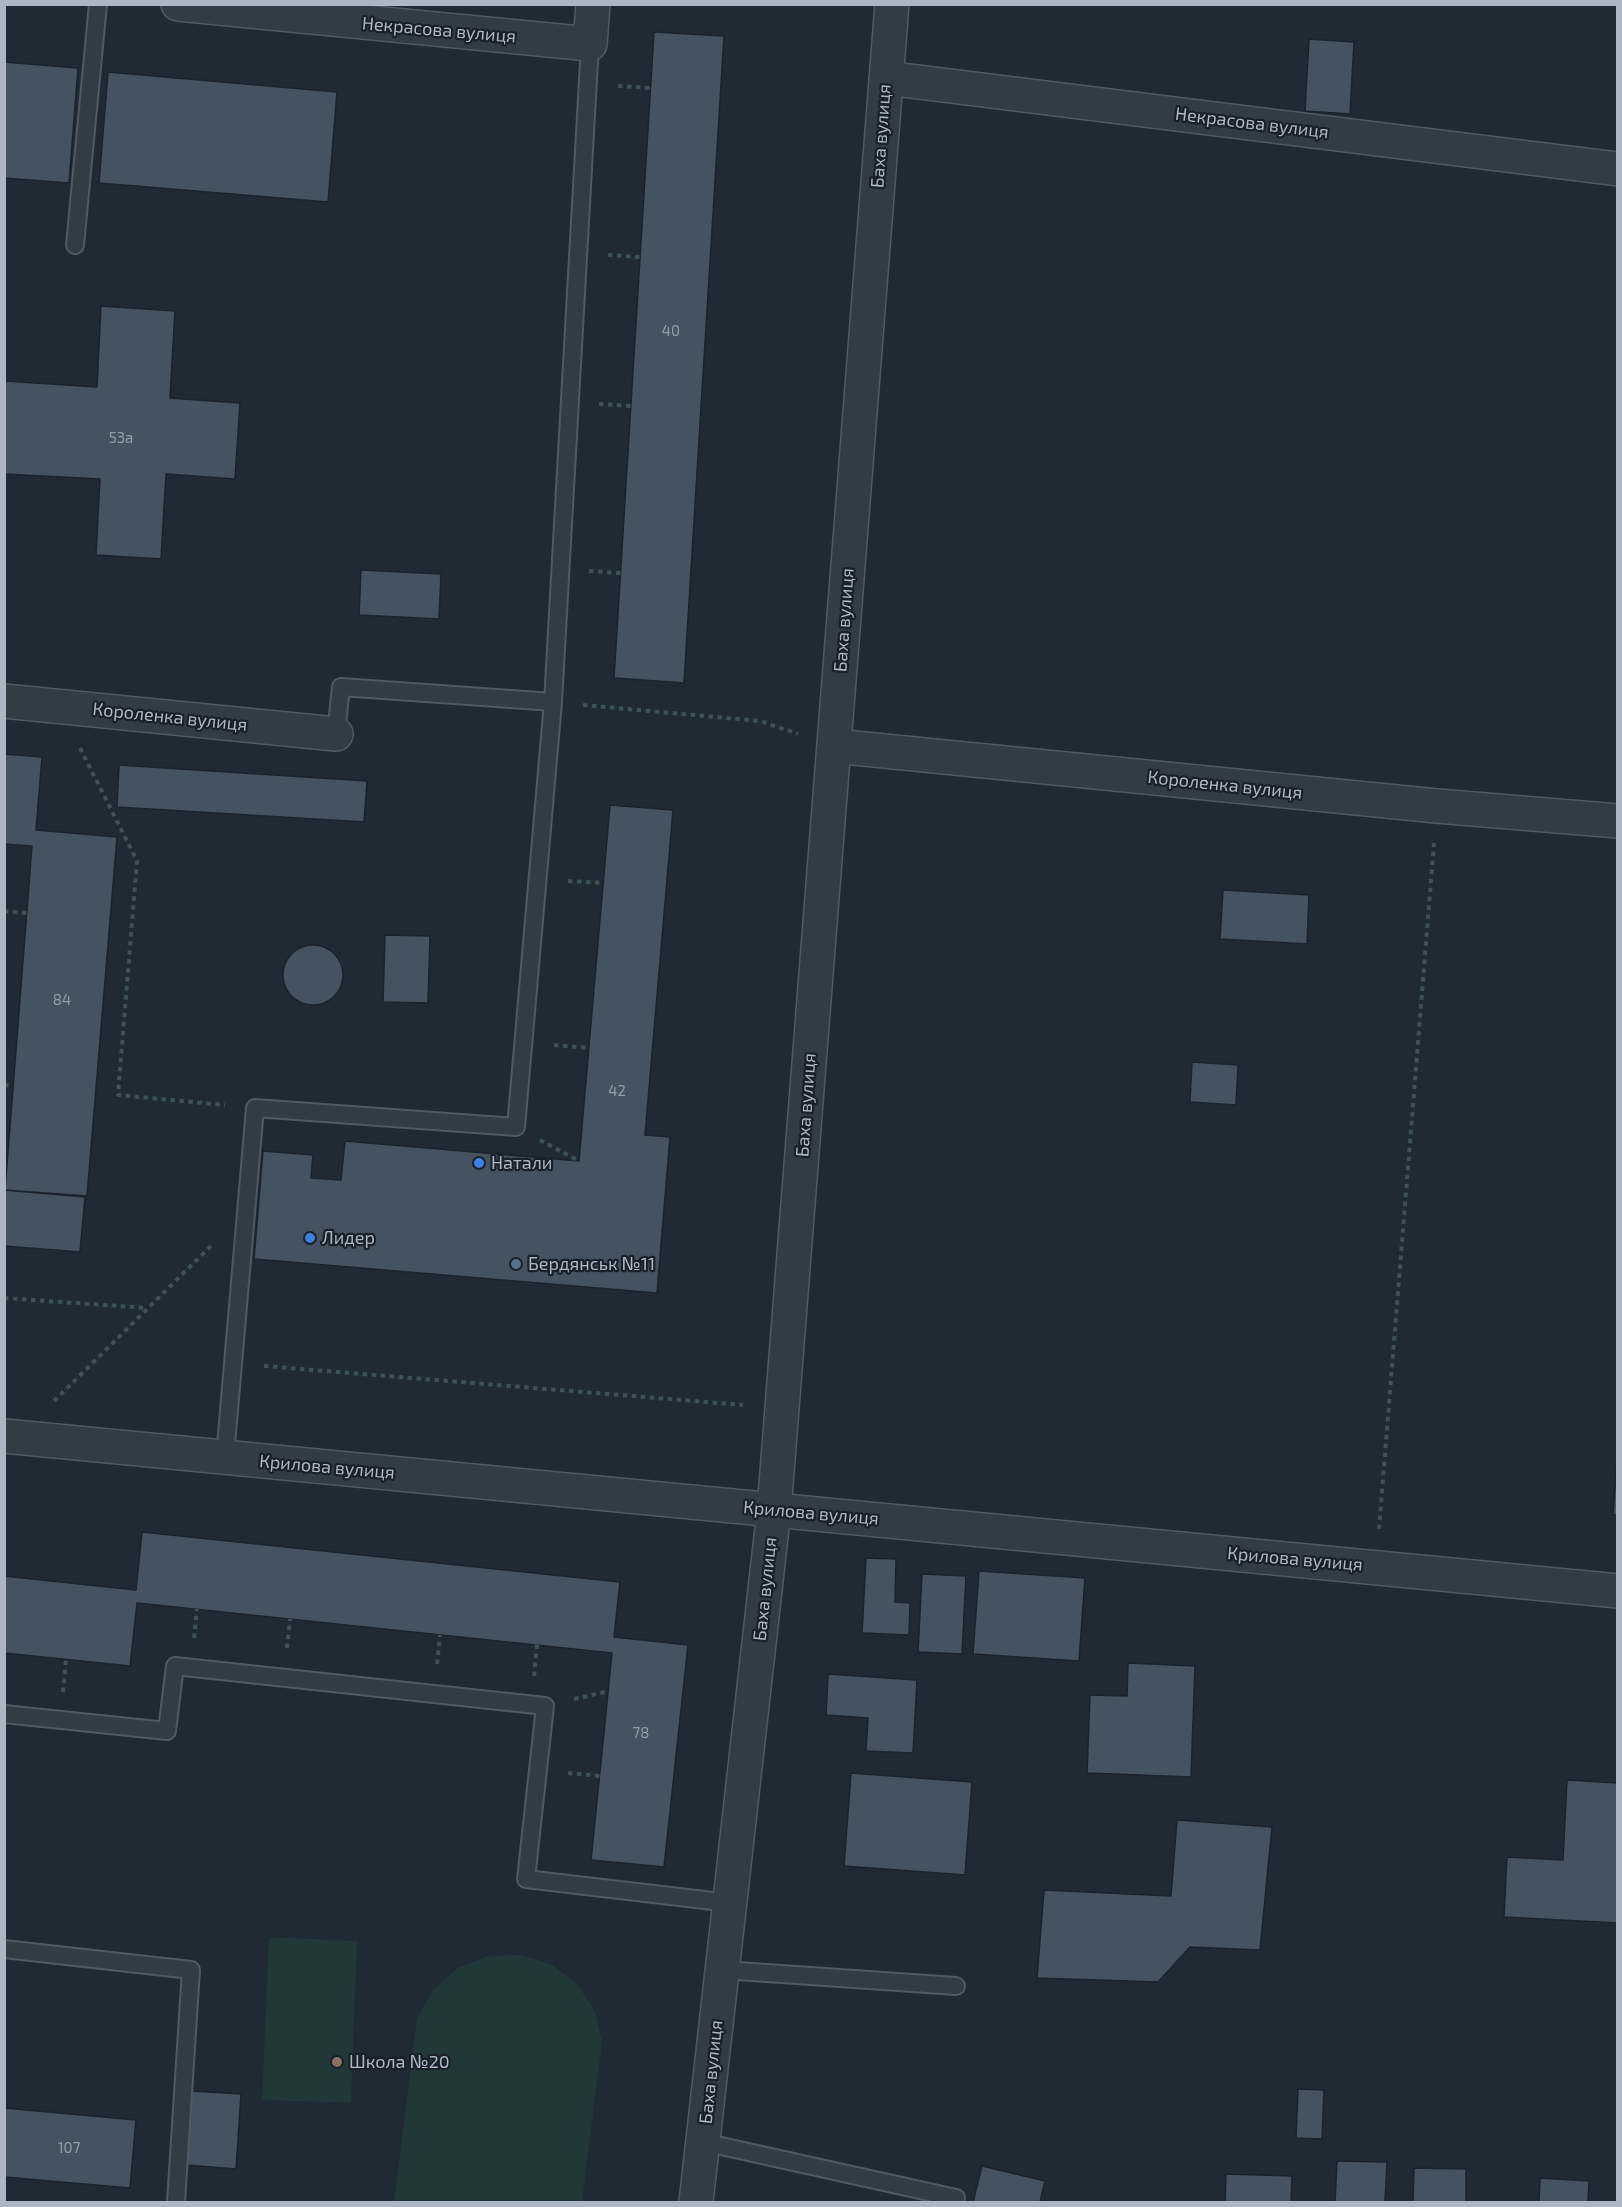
<!DOCTYPE html>
<html>
<head>
<meta charset="utf-8">
<style>
  body { margin:0 }
  #map { position:relative; width:1622px; height:2207px; overflow:hidden; background:#1f2a35; font-family:"Exo 2",sans-serif }
  canvas { display:block }
  .frame { position:absolute; inset:0; border:6px solid #acb7c3; pointer-events:none }
</style>
</head>
<body>
<div id="map">
<canvas width="1622" height="2207"></canvas>
<div class="frame"></div>
</div>
<script>
const ctx = document.querySelector('canvas').getContext('2d');
ctx.lineJoin = 'round';
function fillPath(path, color) { ctx.fillStyle = color; ctx.fill(path, 'evenodd'); }
const poly = rows => new Path2D(rows.map(r => 'M' + r).join(''));
function trace(path, color, width, dash) { ctx.strokeStyle = color; ctx.lineWidth = width; ctx.lineCap = dash ? 'butt' : 'round'; ctx.setLineDash(dash || []); ctx.stroke(path); }
function drawText(font, color, halo, rows, align = 'center') {
  ctx.font = font + ' "Exo 2",sans-serif'; ctx.lineWidth = 4.5; ctx.setLineDash([]); ctx.textBaseline = 'middle'; ctx.strokeStyle = halo; ctx.fillStyle = color; for (const [text, x, y, turn = 0] of rows) {
    ctx.save(); ctx.translate(x, y); ctx.rotate((+turn || 0) * Math.PI / 180); ctx.textAlign = isNaN(turn) ? turn : align; if (halo) ctx.strokeText(text, 0, 0); ctx.fillText(text, 0, 0); ctx.restore();
  }
}
const green = poly([
  [269,1937,357,1941,351,2103,262,2100],
  [522,1955,552,1965,577,1984,595,2011,602,2042,582,2202,394,2202,417,2018,433,1990,458,1968,488,1956]
]);
const building = poly([
  [654,32,724,36,684,683,614,678,654,32],
  [1309,39,1354,42,1350,114,1305,111,1309,39],
  [4,62,78,68,69,183,4,178,4,62],
  [108,72,337,92,328,202,99,183,108,72],
  [101,306,175,311,170,398,240,403,235,479,166,474,161,559,96,555,100,479,4,474,4,381,97,387,101,306],
  [361,570,441,574,439,619,359,615,361,570],
  [4,754,42,757,36,830,117,837,87,1196,5,1190,32,846,4,844,4,754],
  [119,765,367,781,364,822,117,807,119,765],
  [610,805,673,810,645,1135,670,1137,657,1293,254,1259,263,1151,313,1155,311,1178,341,1180,345,1141,579,1161,610,805],
  [1223,890,1309,895,1307,944,1220,939,1223,890],
  [385,935,430,936,428,1003,383,1002,385,935],
  '283 975a30 30 0 1 1 60 0a30 30 0 1 1-60 0Z',
  [1192,1062,1238,1065,1236,1105,1190,1102,1192,1062],
  [4,1190,85,1197,80,1252,4,1246,4,1190],
  [1618,1446,1618,1515,1613,1515,1618,1446],
  [142,1532,620,1582,614,1637,688,1645,664,1867,591,1860,612,1653,137,1603,130,1666,4,1653,4,1576,136,1590,142,1532],
  [866,1558,896,1559,895,1602,910,1603,909,1635,862,1633,866,1558],
  [979,1571,1085,1578,1079,1661,973,1654,979,1571],
  [922,1574,966,1576,962,1654,918,1652,922,1574],
  [1128,1663,1195,1666,1191,1777,1087,1773,1090,1695,1127,1696,1128,1663],
  [828,1674,917,1680,913,1753,866,1751,868,1718,826,1715,828,1674],
  [851,1773,972,1782,965,1875,844,1866,851,1773],
  [1567,1780,1618,1783,1618,1923,1504,1917,1507,1857,1563,1860,1567,1780],
  [1177,1820,1272,1827,1260,1950,1190,1947,1158,1982,1037,1978,1044,1890,1171,1896,1177,1820],
  [1298,2089,1324,2090,1322,2139,1296,2138,1298,2089],
  [191,2091,241,2094,236,2169,186,2165,191,2091],
  [4,2108,136,2120,130,2188,4,2177,4,2108],
  [1337,2161,1387,2162,1385,2202,1335,2202,1337,2161],
  [982,2166,1045,2181,1040,2202,973,2202,982,2166],
  [1414,2168,1466,2169,1466,2202,1413,2202,1414,2168],
  [1226,2174,1292,2176,1291,2202,1225,2202,1226,2174],
  [1540,2178,1589,2181,1588,2202,1539,2202,1540,2178]
]);
const path = poly([
  [618,86,650,88],
  [608,255,640,257],
  [599,404,631,406],
  [589,571,621,573],
  [583,705,760,721,798,734],
  [80,748,137,861,118,1095,225,1105],
  [568,881,603,883],
  [4,911,27,913],
  [554,1045,589,1048],
  [4,1085,13,1086],
  [540,1140,579,1161],
  [4,1298,147,1308],
  [264,1366,743,1405],
  [54,1401,213,1244],
  [1379,1529,1434,843],
  [194,1638,197,1609],
  [287,1648,290,1619],
  [437,1664,440,1635],
  [534,1676,537,1644],
  [63,1692,66,1659],
  [574,1699,609,1691],
  [568,1773,600,1776]
]);
const service = poly([
  [75,245,98,4],
  [336,734,341,687,553,702],
  [225,1457,255,1108,516,1127,553,702,590,44],
  [4,1714,167,1731,175,1666,545,1706,526,1879,730,1903],
  [4,1949,191,1970,176,2202],
  [723,1970,956,1986],
  [703,2142,956,2198]
]);
const minor = poly([
  [178,4,590,44,593,4],
  [886,78,1618,169],
  [4,701,336,734],
  [834,746,1437,806,1618,821],
  [4,1436,1618,1591],
  [696,2202,774,1510,892,4]
]);
const markers = [
  [479,1163,6,"#3f7fe0"],
  [310,1238,6,"#3f7fe0"],
  [516,1264,6,"#5c6f8a"],
  [337,2062,6,"#8d6e63"]
];
const numberNames = [
  ["40",671,331],
  ["53а",121,438],
  ["84",62,1000],
  ["42",617,1091],
  ["78",641,1733],
  ["107",69,2148]
];
const streetNames = [
  ["Некрасова вулиця",439,30,5],
  ["Некрасова вулиця",1252,123,7],
  ["Баха вулиця",881,136,-86],
  ["Баха вулиця",844,620,-86],
  ["Короленка вулиця",170,717,6],
  ["Короленка вулиця",1225,785,6],
  ["Баха вулиця",806,1105,-86],
  ["Крилова вулиця",327,1467,5],
  ["Крилова вулиця",811,1513,5],
  ["Крилова вулиця",1295,1559,5],
  ["Баха вулиця",765,1589,-84],
  ["Баха вулиця",711,2072,-84]
];
const poiNames = [
  ["Натали",491,1163],
  ["Лидер",322,1238],
  ["Бердянськ №11",528,1264],
  ["Школа №20",349,2062]
];
fillPath(green, '#223737');
fillPath(building, '#45525f');
trace(building, '#1a232c', 1.5);
trace(service, '#505a64', 20);
trace(minor, '#505a64', 36);
trace(path, '#3e5353', 4, [4.5, 4.5]);
trace(service, '#323c45', 16);
trace(minor, '#323c45', 33);
for (const [x, y, r, color] of markers) { const dot = new Path2D(); dot.arc(x, y, r, 0, 2 * Math.PI); ctx.fillStyle = color; ctx.fill(dot); trace(dot, '#18212a', 2); }
drawText('15px', '#929eaa', null, numberNames);
drawText('18px', '#acb7c3', '#18212a', streetNames);
drawText('18px', '#acb7c3', '#18212a', poiNames, 'left');
</script>
</body>
</html>
